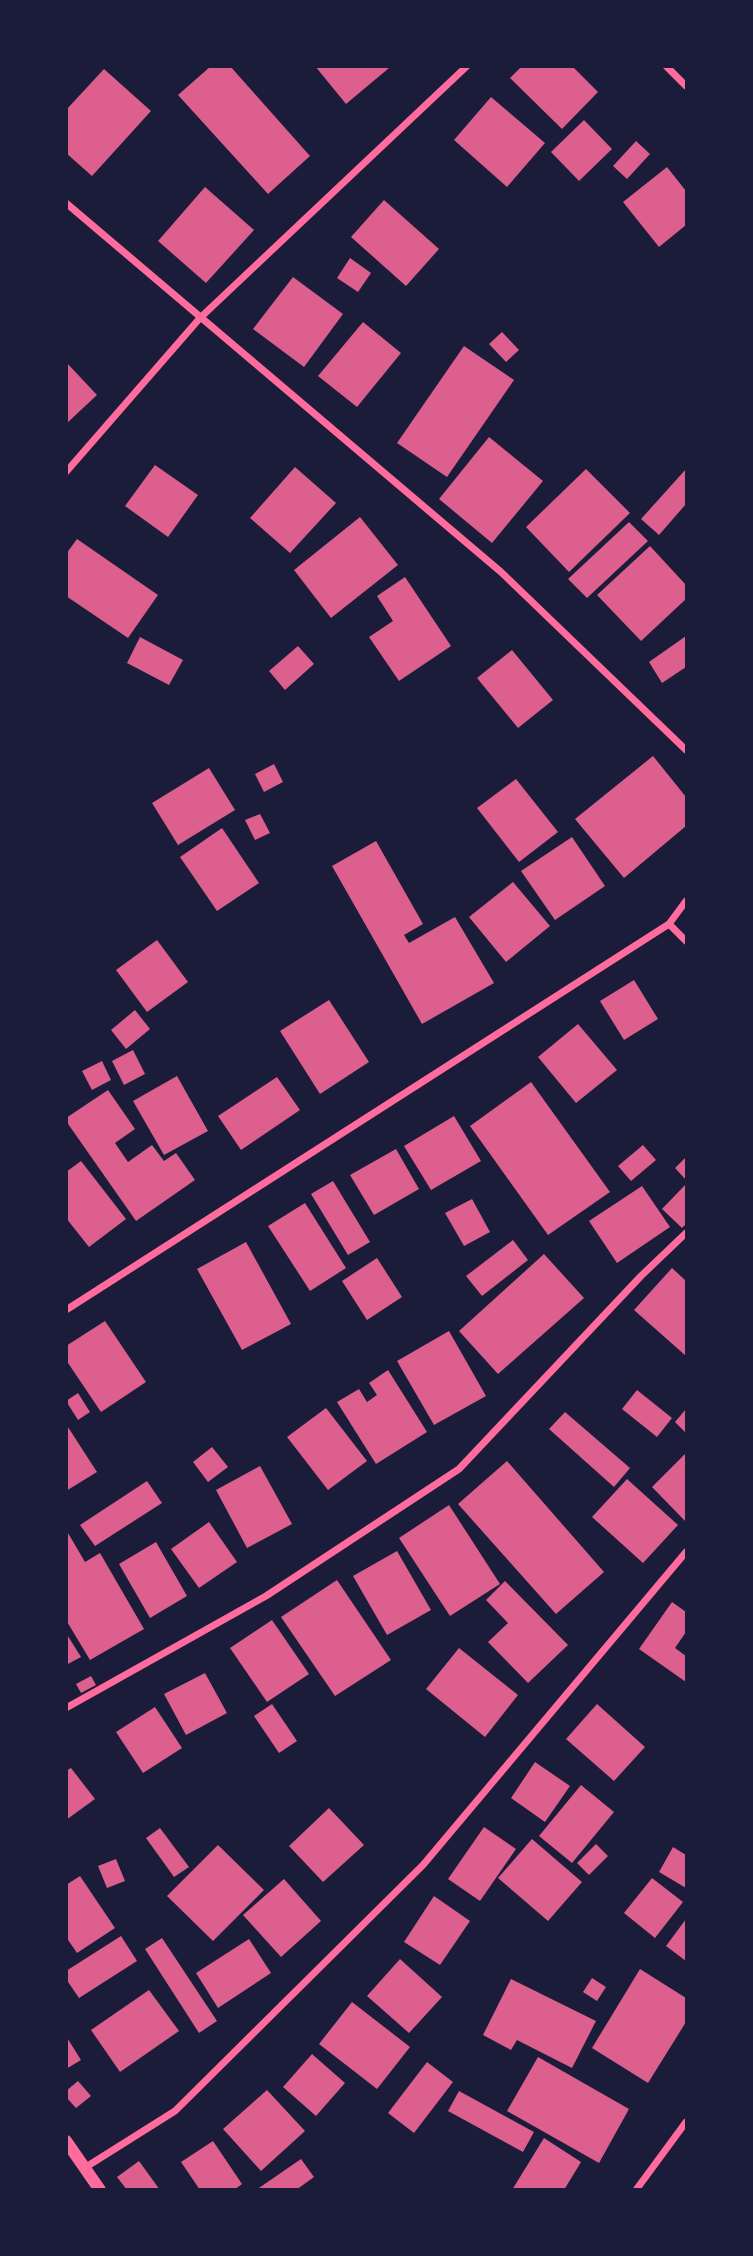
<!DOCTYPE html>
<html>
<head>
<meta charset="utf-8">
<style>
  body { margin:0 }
  #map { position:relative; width:753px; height:2256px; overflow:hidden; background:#1b1b3a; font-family:Cabin,sans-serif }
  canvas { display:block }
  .frame { position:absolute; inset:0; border:68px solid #1b1b3a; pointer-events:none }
</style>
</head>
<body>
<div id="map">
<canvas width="753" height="2256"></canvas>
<div class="frame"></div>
</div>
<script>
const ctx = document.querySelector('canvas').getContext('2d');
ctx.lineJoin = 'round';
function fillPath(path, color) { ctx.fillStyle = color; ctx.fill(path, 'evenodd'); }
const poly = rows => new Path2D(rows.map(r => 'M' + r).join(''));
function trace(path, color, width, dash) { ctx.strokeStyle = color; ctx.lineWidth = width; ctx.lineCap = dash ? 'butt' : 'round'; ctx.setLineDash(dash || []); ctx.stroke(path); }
const building = poly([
  [211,66,230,66,310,156,268,194,178,95],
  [315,66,388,66,389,68,346,104],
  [522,66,572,66,598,92,562,129,510,78],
  [104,69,151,111,92,176,66,153,66,110],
  [491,97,545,143,507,187,454,140],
  [584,120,612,149,579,181,551,152],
  [636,141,650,154,627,179,613,166],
  [667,167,686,191,686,225,659,247,623,202],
  [205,187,254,230,206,283,158,241],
  [384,200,439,249,406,286,351,237],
  [350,258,371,273,358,292,337,278],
  [293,277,343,314,304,367,253,329],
  [363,322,401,353,357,407,318,376],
  [502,332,519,350,506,362,489,344],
  [464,346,514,380,447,477,397,443],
  [66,362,97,395,66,424],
  [489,437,543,481,492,543,439,499],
  [155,465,198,495,168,537,125,506],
  [295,467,336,503,290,553,250,518],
  [586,469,630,513,569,572,526,527],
  [686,469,686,504,659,535,641,519],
  [360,517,398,565,331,618,294,570],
  [629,522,648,541,587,598,568,579],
  [77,539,158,595,128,638,66,596,66,554],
  [650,546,686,585,686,599,641,641,597,595],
  [405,577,451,646,399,681,369,637,393,621,377,596],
  [686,636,686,667,662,683,649,662],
  [140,637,183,660,169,685,127,663],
  [298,646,314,664,285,690,269,671],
  [512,650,553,700,518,728,477,678],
  [653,756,686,797,686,826,624,878,575,819],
  [274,764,283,782,264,792,255,774],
  [209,768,235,810,178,845,152,803],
  [516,779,558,832,519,862,477,808],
  [260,814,270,833,255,840,245,820],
  [222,828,259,883,217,911,180,857],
  [572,837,605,886,555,920,521,871],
  [376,841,423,924,404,935,409,943,455,917,494,983,422,1024,332,866],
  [513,882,550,926,506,962,469,917],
  [157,940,188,982,147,1012,116,970],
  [634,980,658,1019,624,1040,600,1001],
  [329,1000,369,1062,320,1094,280,1031],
  [135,1010,150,1029,126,1049,111,1030],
  [578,1024,617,1070,576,1103,538,1057],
  [133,1050,145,1074,124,1085,112,1061],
  [102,1061,111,1080,92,1090,82,1071],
  [177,1076,208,1131,164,1155,133,1101],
  [277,1077,300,1110,241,1150,218,1116],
  [531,1082,610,1192,548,1235,470,1126],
  [108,1090,135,1129,115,1143,128,1162,152,1145,164,1161,176,1153,195,1180,136,1221,66,1121,66,1118],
  [454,1116,481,1161,431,1190,404,1146],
  [643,1145,656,1160,631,1181,618,1166],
  [396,1149,419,1189,374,1215,350,1175],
  [686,1157,686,1180,675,1168],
  [81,1161,126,1219,89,1247,66,1218,66,1172],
  [333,1181,370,1242,348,1255,311,1194],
  [686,1184,686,1224,682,1228,662,1209],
  [642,1186,670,1227,617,1263,589,1221],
  [472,1199,490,1232,464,1246,445,1213],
  [305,1203,346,1268,310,1291,268,1226],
  [513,1240,528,1260,482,1296,466,1276],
  [246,1242,291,1324,242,1350,197,1269],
  [544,1254,584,1298,498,1374,459,1331],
  [377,1258,402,1297,367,1320,342,1281],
  [672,1268,686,1281,686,1356,634,1310],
  [105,1321,146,1382,101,1412,66,1360,66,1346],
  [449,1331,486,1396,434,1425,397,1361],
  [388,1370,427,1432,376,1464,337,1402,359,1389,367,1402,377,1395,369,1383],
  [637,1390,672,1418,657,1437,622,1409],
  [78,1393,90,1412,78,1420,66,1401],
  [326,1408,367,1461,328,1490,287,1437],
  [686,1409,686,1433,675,1422],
  [565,1412,630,1468,614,1487,549,1429],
  [66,1424,97,1472,66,1491],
  [212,1447,228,1467,208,1482,193,1462],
  [686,1453,686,1522,652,1487],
  [507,1461,604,1572,556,1614,458,1504],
  [260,1466,292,1524,247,1548,216,1490],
  [627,1479,678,1525,643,1563,592,1517],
  [147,1481,162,1503,95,1546,80,1525],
  [449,1505,500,1584,450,1616,399,1538],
  [209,1522,237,1562,199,1588,171,1549],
  [68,1533,85,1562,100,1553,144,1629,90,1660,66,1620],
  [156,1542,187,1596,150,1618,119,1564],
  [397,1551,431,1610,387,1635,353,1576],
  [337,1580,391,1660,335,1696,281,1617],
  [505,1581,568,1645,528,1683,488,1642,508,1623,486,1600],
  [672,1602,686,1612,686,1632,675,1648,686,1656,686,1682,639,1649],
  [272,1620,309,1674,267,1702,230,1648],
  [66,1633,81,1657,66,1665],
  [459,1648,518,1695,485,1737,426,1689],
  [205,1673,227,1713,186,1735,164,1694],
  [91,1676,96,1685,81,1693,76,1684],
  [272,1704,297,1741,279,1753,254,1716],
  [597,1704,645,1747,614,1781,566,1739],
  [155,1707,182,1748,143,1773,116,1732],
  [535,1762,570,1786,545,1822,511,1798],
  [71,1768,95,1799,66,1820,66,1771],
  [581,1785,614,1812,572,1863,539,1836],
  [329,1808,364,1845,323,1882,289,1846],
  [484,1827,516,1849,480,1901,448,1879],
  [160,1828,189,1867,174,1877,146,1838],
  [532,1839,582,1882,548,1921,498,1878],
  [596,1844,608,1856,589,1875,577,1863],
  [218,1845,264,1890,213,1941,167,1896],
  [673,1847,686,1855,686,1888,659,1872],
  [116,1859,125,1881,107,1888,98,1866],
  [80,1876,115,1928,77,1953,66,1937,66,1885],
  [652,1878,683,1902,655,1938,624,1913],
  [284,1879,321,1921,281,1957,243,1915],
  [434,1896,470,1921,440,1965,404,1942],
  [686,1919,686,1961,666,1946],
  [121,1936,137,1961,79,1998,66,1979,66,1971],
  [162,1938,217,2021,199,2033,145,1949],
  [249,1939,271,1973,218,2008,196,1973],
  [400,1959,442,1997,409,2033,367,1996],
  [640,1969,686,1998,686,2022,648,2083,592,2048],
  [592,1978,606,1987,597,2001,583,1992],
  [511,1979,596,2021,572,2068,517,2040,511,2050,483,2035],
  [149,1990,179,2031,120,2072,91,2030],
  [352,2002,410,2047,377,2089,319,2044],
  [66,2036,81,2060,66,2069],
  [312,2054,345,2083,316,2116,283,2087],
  [538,2057,629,2109,599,2163,507,2111],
  [427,2062,453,2082,414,2133,388,2113],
  [78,2081,91,2096,76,2108,66,2097,66,2091],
  [267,2090,305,2131,261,2171,223,2129],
  [459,2091,534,2132,523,2152,448,2111],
  [544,2138,581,2162,564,2190,512,2190],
  [213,2141,242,2184,234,2190,200,2190,181,2162],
  [301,2159,314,2177,296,2190,256,2190],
  [139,2161,160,2190,127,2190,117,2177]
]);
const minor = poly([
  [666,66,686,86],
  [66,203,501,572,686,750],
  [66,472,200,318,467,66],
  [669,924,686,941],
  [66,1310,669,924,686,901],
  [66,1708,266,1596,459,1469,641,1276,686,1233],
  [86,2167,175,2111,423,1865,686,1552],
  [636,2190,686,2122]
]);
const tertiary = poly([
  [66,2141,100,2190]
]);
fillPath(building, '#dd5f8e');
trace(minor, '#ff6b9d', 7);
trace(tertiary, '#ff6b9d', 12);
</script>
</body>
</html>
